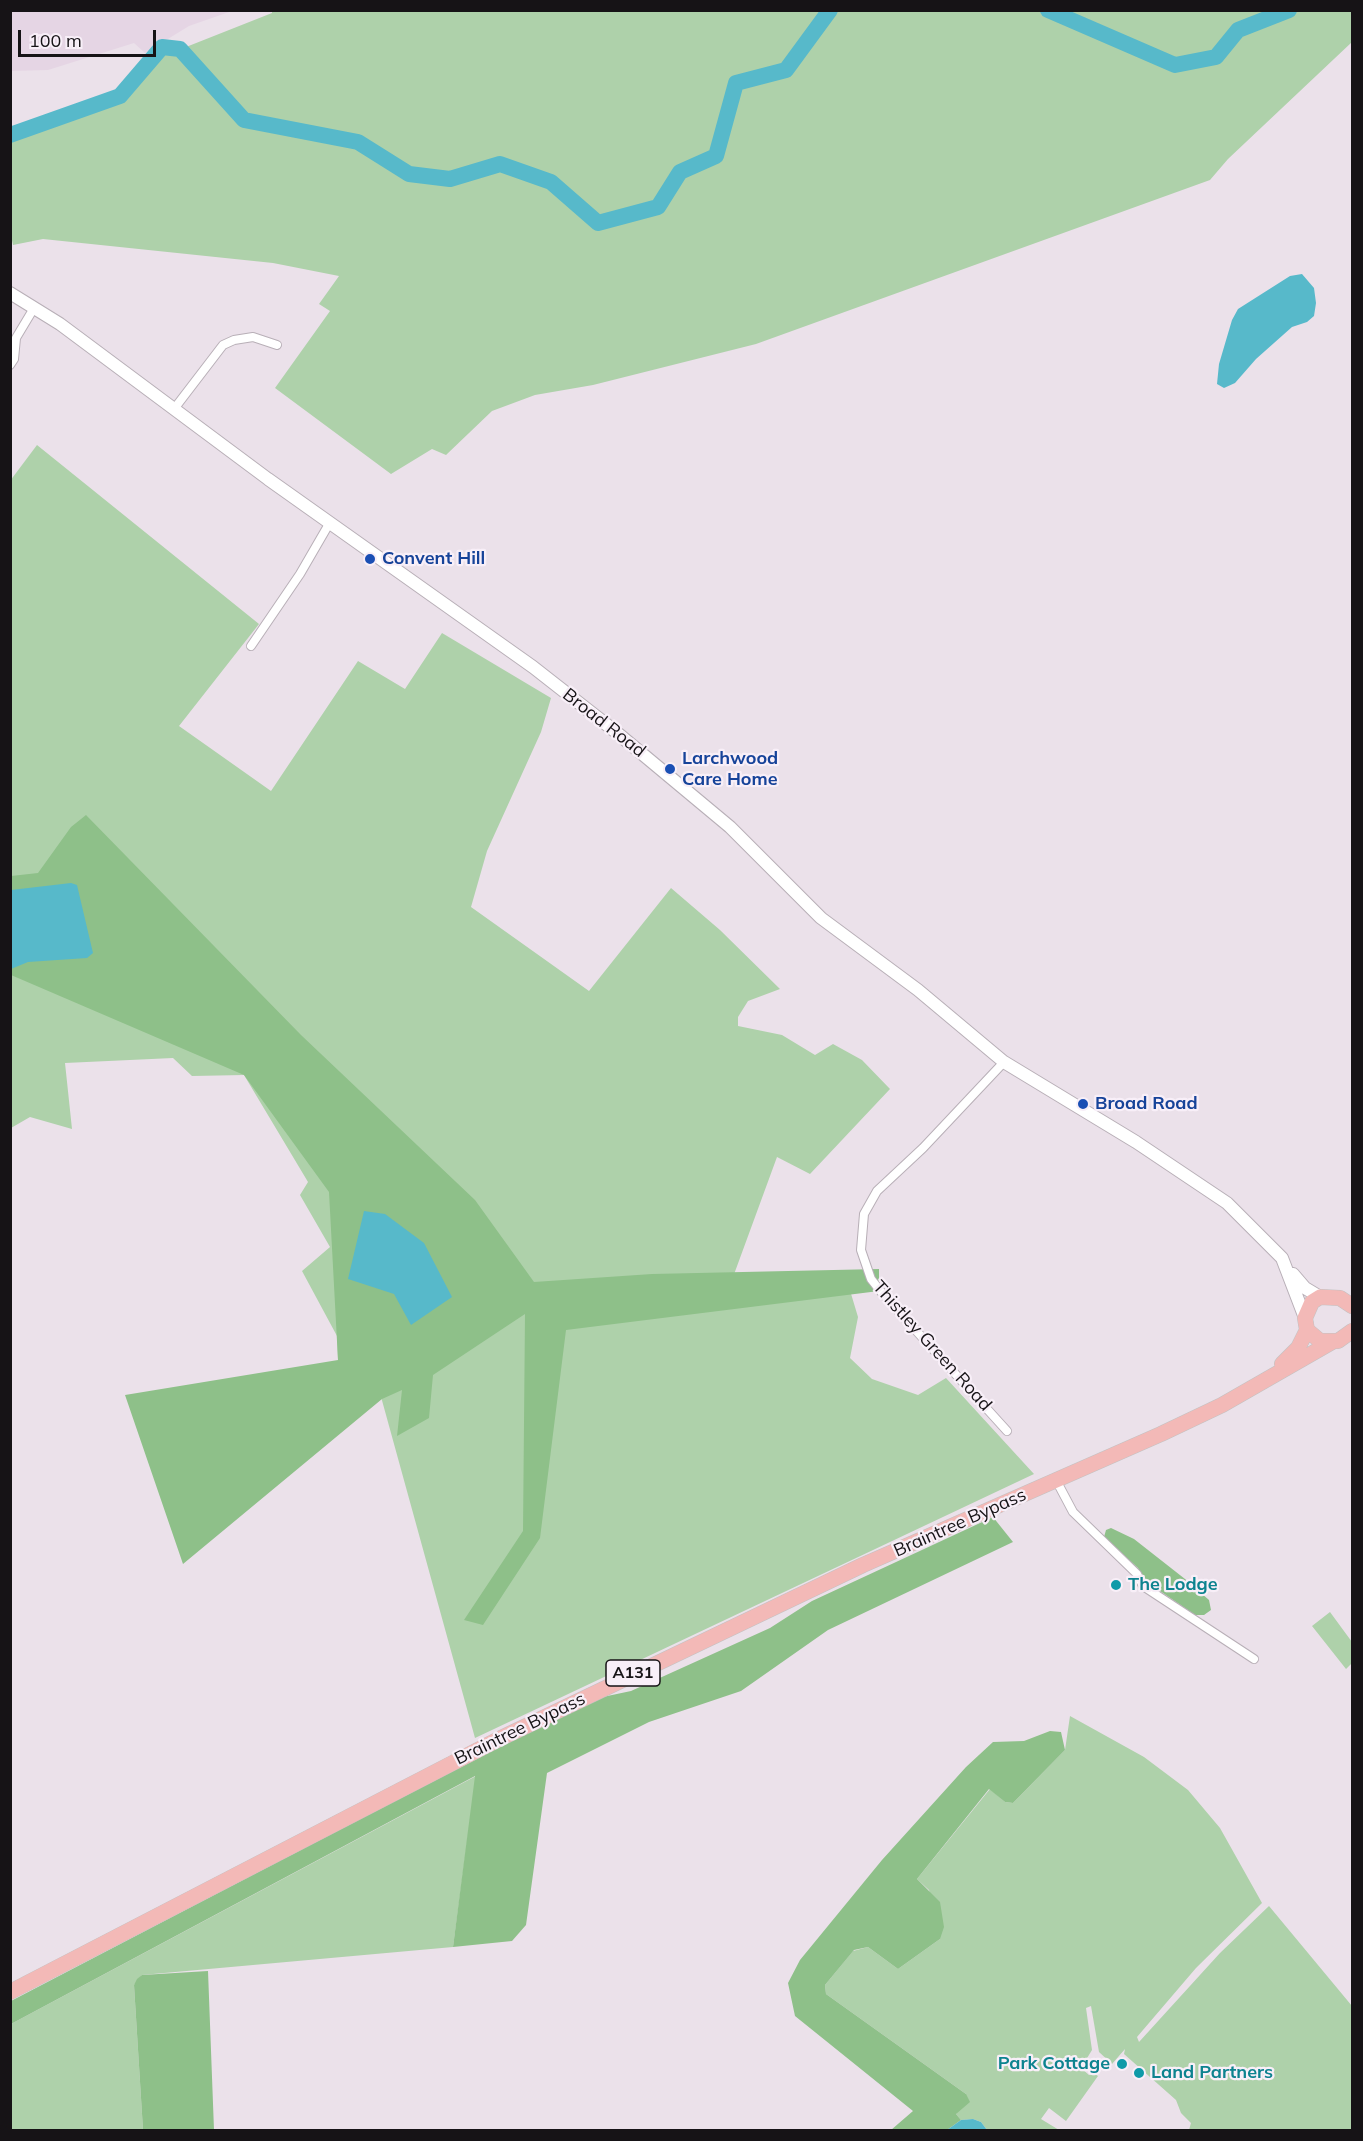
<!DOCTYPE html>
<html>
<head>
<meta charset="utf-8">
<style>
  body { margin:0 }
  #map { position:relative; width:1363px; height:2141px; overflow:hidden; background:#ebe1ea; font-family:Mulish,sans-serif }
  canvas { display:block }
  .frame { position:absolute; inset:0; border:12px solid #161316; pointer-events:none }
  .scale { position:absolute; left:18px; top:30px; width:138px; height:27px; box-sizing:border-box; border:3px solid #161316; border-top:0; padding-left:8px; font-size:18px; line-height:21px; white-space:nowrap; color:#161316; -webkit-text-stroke:4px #f8eff8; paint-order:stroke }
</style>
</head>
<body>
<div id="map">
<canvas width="1363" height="2141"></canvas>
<div class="frame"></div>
<div class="scale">100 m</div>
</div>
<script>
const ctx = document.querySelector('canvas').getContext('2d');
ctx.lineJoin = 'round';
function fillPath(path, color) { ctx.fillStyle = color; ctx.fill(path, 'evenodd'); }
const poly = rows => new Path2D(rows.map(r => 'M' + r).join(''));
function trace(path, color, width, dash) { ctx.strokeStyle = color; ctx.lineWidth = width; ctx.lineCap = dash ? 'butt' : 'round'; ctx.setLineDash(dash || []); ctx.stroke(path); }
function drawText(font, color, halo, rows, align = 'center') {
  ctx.font = font + ' Mulish,sans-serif'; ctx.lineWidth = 4.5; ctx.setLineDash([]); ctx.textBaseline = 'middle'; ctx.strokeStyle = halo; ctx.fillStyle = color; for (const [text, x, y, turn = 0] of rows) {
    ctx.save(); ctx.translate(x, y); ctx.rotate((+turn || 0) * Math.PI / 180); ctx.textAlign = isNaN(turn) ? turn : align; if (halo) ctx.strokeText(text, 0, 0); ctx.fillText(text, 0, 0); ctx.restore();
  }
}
const built = poly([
  [10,11,11,10,232,11,189,26,145,53,134,43,48,70,11,71]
]);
const green = poly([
  [272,11,1352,10,1352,42,1228,159,1210,180,756,344,593,385,535,395,492,411,446,455,432,449,391,474,275,388,330,311,319,304,339,276,273,263,43,239,13,245,11,236,11,135,120,96,162,47,181,49,272,13],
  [37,445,259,624,179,726,271,791,358,661,405,689,442,633,551,698,541,732,487,851,471,907,589,991,671,888,720,930,780,989,748,1001,738,1017,738,1026,782,1035,815,1055,833,1044,862,1060,890,1089,810,1174,777,1157,729,1288,849,1287,858,1317,850,1358,872,1379,918,1395,946,1378,1034,1474,475,1738,375,1375,338,1360,337,1336,302,1271,330,1247,300,1195,308,1182,244,1075,192,1076,173,1058,65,1063,72,1129,30,1117,11,1128,10,481],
  [1330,1612,1352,1642,1352,1663,1346,1669,1312,1626],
  [1070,1716,1144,1757,1188,1790,1220,1828,1262,1903,1196,1968,1137,2037,1139,2042,1220,1953,1269,1906,1352,2006,1352,2130,1189,2130,1191,2123,1181,2113,1176,2100,1124,2054,1125,2049,1112,2064,1099,2052,1091,2006,1086,2008,1092,2050,1081,2068,1089,2075,1095,2074,1098,2076,1066,2121,1049,2108,1041,2119,1059,2130,987,2130,981,2122,973,2119,961,2120,956,2114,966,2094,826,1994,825,1985,853,1951,868,1947,898,1969,940,1939,929,1890,917,1879,990,1789,1005,1802,1013,1803,1065,1750],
  [476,1776,453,1947,142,1975,134,1985,143,2130,11,2130,11,2024]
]);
const forest = poly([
  [86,815,301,1035,475,1200,534,1282,652,1274,879,1269,879,1291,566,1330,540,1538,483,1625,464,1620,523,1531,525,1314,433,1375,429,1418,397,1436,402,1390,382,1399,183,1564,125,1395,338,1360,329,1192,244,1075,11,975,11,876,38,873,71,827],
  [993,1517,1013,1542,828,1630,741,1691,649,1722,547,1773,526,1925,512,1941,453,1947,475,1776,11,2024,11,2001,423,1786,598,1698,631,1691,770,1628,812,1601],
  [1111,1528,1134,1539,1185,1579,1209,1600,1211,1610,1204,1615,1195,1615,1144,1580,1138,1568,1104,1537,1106,1530],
  [1050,1731,1061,1732,1065,1750,1013,1803,1005,1802,989,1789,917,1879,940,1902,944,1927,940,1939,898,1969,868,1947,854,1950,825,1985,826,1994,966,2094,970,2102,956,2114,961,2120,947,2130,891,2130,913,2111,795,2016,788,1983,800,1960,882,1860,966,1767,993,1742,1024,1741],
  [208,1971,214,2130,143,2130,134,1985,137,1979,142,1975]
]);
const water = poly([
  [1302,274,1314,288,1316,303,1314,316,1307,322,1292,327,1256,359,1235,383,1224,388,1217,384,1219,364,1232,320,1238,309,1290,276],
  [71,883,77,885,93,953,87,958,28,962,11,969,11,890],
  [364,1211,385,1214,424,1243,452,1297,411,1325,394,1294,348,1279],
  [973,2119,981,2122,987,2130,947,2130,961,2120]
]);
const river = poly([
  [1048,10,1175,65,1216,57,1238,30,1289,10],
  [10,135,120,96,162,47,180,49,244,120,358,142,409,174,450,179,500,164,551,182,598,223,658,207,680,172,716,156,736,83,786,70,830,10]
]);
const street = poly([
  [10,365,14,359,16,338,34,308],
  [174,409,223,345,234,340,253,337,277,345],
  [251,646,300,574,329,524],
  [1004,1062,923,1148,877,1191,864,1214,861,1250,871,1279,882,1293,1007,1431],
  [1056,1480,1073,1512,1137,1574,1143,1586,1254,1659]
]);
const secondary = poly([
  [10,293,60,324,268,479,533,667,616,732,730,827,821,918,918,990,1004,1062,1136,1142,1227,1203,1282,1258,1305,1318],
  [1293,1274,1305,1288,1320,1297]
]);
const highway = poly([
  [1352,1306,1340,1298,1320,1297,1312,1302,1305,1318,1307,1330,1320,1341,1338,1341,1352,1331],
  [1282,1364,1298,1348,1307,1330],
  [10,1992,499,1739,863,1565,1161,1434,1222,1405,1332,1342]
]);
const markers = [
  [370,559,6,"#1a4fb4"],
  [670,769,6,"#1a4fb4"],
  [1083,1104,6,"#1a4fb4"],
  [1116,1585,6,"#0f9aa8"],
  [1122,2064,6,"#0f9aa8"],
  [1139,2073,6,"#0f9aa8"]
];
const shields = [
  [633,1673,54]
];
const shieldNames = [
  ["A131",633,1673]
];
const transitNames = [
  ["Convent Hill",382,559],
  ["Larchwood",682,759],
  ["Care Home",682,780],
  ["Broad Road",1095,1104]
];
const streetNames = [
  ["Broad Road",604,723,38],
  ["Thistley Green Road",932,1346,48],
  ["Braintree Bypass",960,1523,-24],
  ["Braintree Bypass",520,1729,-26]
];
const cultureNames = [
  ["The Lodge",1128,1585],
  ["Park Cottage",1110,2064,"right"],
  ["Land Partners",1151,2073]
];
fillPath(built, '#e5d5e4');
fillPath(green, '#aed1aa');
fillPath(forest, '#8ec089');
fillPath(water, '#57b9ca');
trace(river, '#57b9ca', 16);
trace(street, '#b8afb7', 10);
trace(secondary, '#b8afb7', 14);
trace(highway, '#c2c2c2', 16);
trace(street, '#fff', 8);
trace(secondary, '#fff', 12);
trace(highway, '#f3b9b7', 15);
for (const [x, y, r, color] of markers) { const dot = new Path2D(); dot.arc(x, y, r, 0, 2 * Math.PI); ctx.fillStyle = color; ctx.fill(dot); trace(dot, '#f8eff8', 2); }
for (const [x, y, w] of shields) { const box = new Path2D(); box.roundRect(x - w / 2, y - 13, w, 26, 4.5); ctx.fillStyle = '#f8eff8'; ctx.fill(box); trace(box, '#161316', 1.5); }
drawText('bold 16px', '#161316', null, shieldNames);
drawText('bold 18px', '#164399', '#f8eff8', transitNames, 'left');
drawText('18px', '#161316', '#f8eff8', streetNames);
drawText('bold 18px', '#0d838f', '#f8eff8', cultureNames, 'left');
</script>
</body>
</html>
